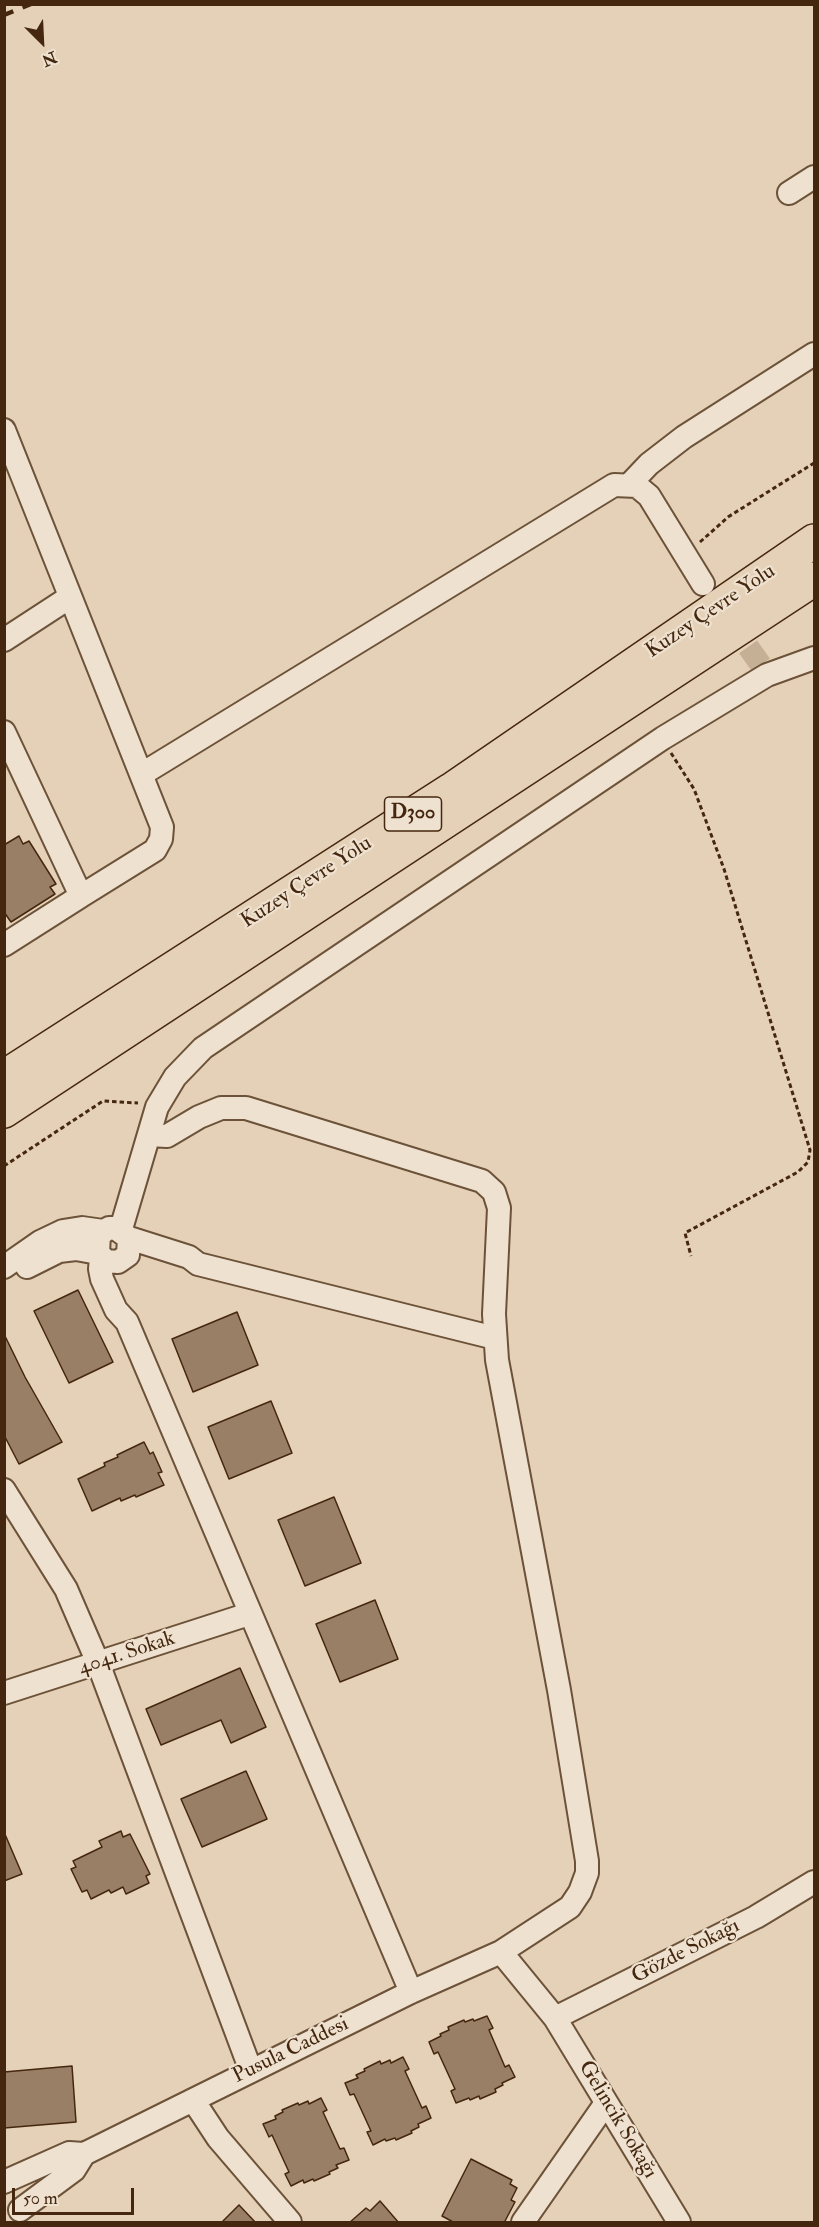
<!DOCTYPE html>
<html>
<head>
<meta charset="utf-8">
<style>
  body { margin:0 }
  #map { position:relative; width:819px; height:2227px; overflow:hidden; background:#e5d1b7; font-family:"IM FELL Double Pica",serif }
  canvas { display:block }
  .frame { position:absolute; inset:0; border:6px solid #44270e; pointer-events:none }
  .north { position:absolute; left:12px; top:12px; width:60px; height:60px; -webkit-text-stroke:4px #eee1d0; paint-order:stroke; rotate:156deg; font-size:16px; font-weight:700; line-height:24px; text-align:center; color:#44270e }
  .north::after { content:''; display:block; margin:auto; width:21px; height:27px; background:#44270e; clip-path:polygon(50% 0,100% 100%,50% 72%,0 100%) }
  .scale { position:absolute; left:12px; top:2188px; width:122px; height:27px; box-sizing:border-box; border:3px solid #44270e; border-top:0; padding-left:8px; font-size:18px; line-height:21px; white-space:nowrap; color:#44270e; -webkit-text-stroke:4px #eee1d0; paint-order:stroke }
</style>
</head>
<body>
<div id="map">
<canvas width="819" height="2227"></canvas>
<div class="frame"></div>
<div class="north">N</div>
<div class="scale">50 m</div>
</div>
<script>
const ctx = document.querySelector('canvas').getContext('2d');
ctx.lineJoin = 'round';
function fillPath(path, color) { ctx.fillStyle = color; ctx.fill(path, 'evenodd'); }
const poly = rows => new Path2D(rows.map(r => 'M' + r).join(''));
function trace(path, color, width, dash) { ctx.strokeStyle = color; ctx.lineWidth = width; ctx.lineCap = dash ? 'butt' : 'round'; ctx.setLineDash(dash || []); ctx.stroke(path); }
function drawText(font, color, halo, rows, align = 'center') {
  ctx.font = font + ' "IM FELL Double Pica",serif'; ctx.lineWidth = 4.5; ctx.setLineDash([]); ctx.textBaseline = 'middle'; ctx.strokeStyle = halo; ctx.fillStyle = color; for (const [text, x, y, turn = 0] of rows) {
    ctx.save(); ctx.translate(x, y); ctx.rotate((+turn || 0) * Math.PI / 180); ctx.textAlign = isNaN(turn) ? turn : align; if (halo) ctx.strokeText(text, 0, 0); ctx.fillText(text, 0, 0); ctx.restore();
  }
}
const building = poly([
  [19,836,23,844,29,841,56,884,50,887,55,894,11,922,4,912,4,845,19,836],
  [78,1290,113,1362,69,1383,34,1311,78,1290],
  [237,1312,258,1365,193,1392,172,1339,237,1312],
  [4,1334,25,1377,62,1442,19,1464,4,1435,4,1334],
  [271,1401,292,1453,229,1479,208,1427,271,1401],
  [144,1442,150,1454,153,1452,162,1472,158,1473,164,1485,136,1497,135,1495,121,1501,120,1498,92,1511,78,1479,105,1466,104,1463,118,1457,117,1455,144,1442],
  [334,1497,361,1563,305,1586,278,1520,334,1497],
  [375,1600,398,1659,340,1682,316,1624,375,1600],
  [240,1668,266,1727,231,1743,221,1720,161,1745,146,1709,240,1668],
  [246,1771,267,1819,202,1847,181,1799,246,1771],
  [121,1831,123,1837,130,1834,150,1874,146,1876,149,1883,126,1894,123,1887,111,1893,109,1890,91,1899,87,1890,82,1892,71,1869,76,1867,73,1861,102,1847,99,1841,121,1831],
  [4,1832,22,1874,4,1881,4,1832],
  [487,2016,493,2028,489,2030,505,2067,509,2065,515,2077,502,2083,503,2085,495,2089,496,2092,480,2099,479,2096,470,2100,469,2098,456,2103,451,2091,455,2089,438,2052,434,2054,429,2042,441,2036,440,2034,449,2030,448,2027,464,2020,465,2022,473,2019,474,2021,487,2016],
  [403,2057,409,2069,405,2071,422,2108,426,2106,431,2118,418,2124,419,2127,411,2131,412,2133,396,2140,395,2138,386,2141,385,2139,373,2145,367,2132,371,2131,354,2094,350,2095,345,2083,358,2078,356,2075,365,2071,364,2069,380,2061,381,2064,390,2060,391,2063,403,2057],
  [72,2066,76,2122,4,2128,4,2072,72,2066],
  [321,2098,327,2110,323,2112,340,2149,344,2148,349,2160,336,2165,338,2168,329,2172,330,2174,314,2181,313,2179,304,2183,303,2180,291,2186,285,2174,289,2172,272,2135,269,2137,263,2124,276,2119,275,2116,283,2112,282,2110,298,2103,299,2105,308,2101,309,2104,321,2098],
  [471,2159,512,2180,510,2184,517,2188,511,2200,515,2202,504,2223,455,2223,442,2216,471,2159],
  [380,2201,399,2223,349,2223,366,2208,370,2211,380,2201],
  [239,2205,256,2223,221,2223,239,2205]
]);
const minorTunnel = poly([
  [729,620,761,665]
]);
const path = poly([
  [700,542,728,517,814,463],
  [671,753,694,789,724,869,810,1150,808,1162,798,1172,685,1233,691,1256],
  [4,1166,103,1101,138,1103]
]);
const minor = poly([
  [789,193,814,177],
  [4,430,162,827,161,839,155,850,81,896],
  [630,484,649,464,684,437,814,354],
  [4,640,70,597],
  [4,732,81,896,4,945],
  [142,774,614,485,637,486,649,496,703,584],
  [121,1229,157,1107,175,1077,203,1048,663,738,767,675,814,658],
  [129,1238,128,1255,118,1262,106,1261,98,1253,99,1235,109,1228,115,1228,129,1238,189,1257,198,1264,495,1338],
  [101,1257,100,1269,102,1279,116,1310,127,1322,411,1992],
  [4,1267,40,1242,63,1231,82,1228,103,1231],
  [27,1267,59,1251,76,1249,98,1253],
  [4,1490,66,1589,98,1663,251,2071],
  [4,1693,249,1614],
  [501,1952,555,2018,679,2222],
  [555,2018,756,1917,814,1882],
  [193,2100,218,2138,290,2222],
  [4,2182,69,2153,84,2154],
  [20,2210,74,2170,84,2154,411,1992,501,1952,570,1907,580,1892,587,1873,587,1861,559,1690,497,1360,494,1314,499,1208,494,1192,482,1181,246,1108,221,1108,199,1117,167,1136,149,1135],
  [523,2222,606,2103]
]);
const highway = poly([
  [4,1077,451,790,814,541],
  [4,1111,814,579]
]);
const rail = poly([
  [4,15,31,4]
]);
const shields = [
  [413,814,57]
];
const shieldNames = [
  ["D300",413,814]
];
const streetNames = [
  ["Kuzey Çevre Yolu",711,612,-34],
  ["Kuzey Çevre Yolu",307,883,-33],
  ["4041. Sokak",127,1654,-18],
  ["Gözde Sokağı",686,1952,-27],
  ["Pusula Caddesi",291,2051,-26],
  ["Gelincik Sokağı",617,2120,59]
];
fillPath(building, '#987f66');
trace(building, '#44270e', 1.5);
trace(minorTunnel, '#c5af95', 22, [22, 11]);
trace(minor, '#6c5238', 26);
trace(highway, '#44270e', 36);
trace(path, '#44270e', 3, [4.5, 3]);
trace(minor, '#eee1d0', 22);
trace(highway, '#e5d1b7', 33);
trace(rail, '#44270e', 4.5, [10, 10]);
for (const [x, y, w] of shields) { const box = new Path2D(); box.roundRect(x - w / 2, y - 17, w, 34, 4.5); ctx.fillStyle = '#eee1d0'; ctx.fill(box); trace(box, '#44270e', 1.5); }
drawText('bold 20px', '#44270e', null, shieldNames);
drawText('21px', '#44270e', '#eee1d0', streetNames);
</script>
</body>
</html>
